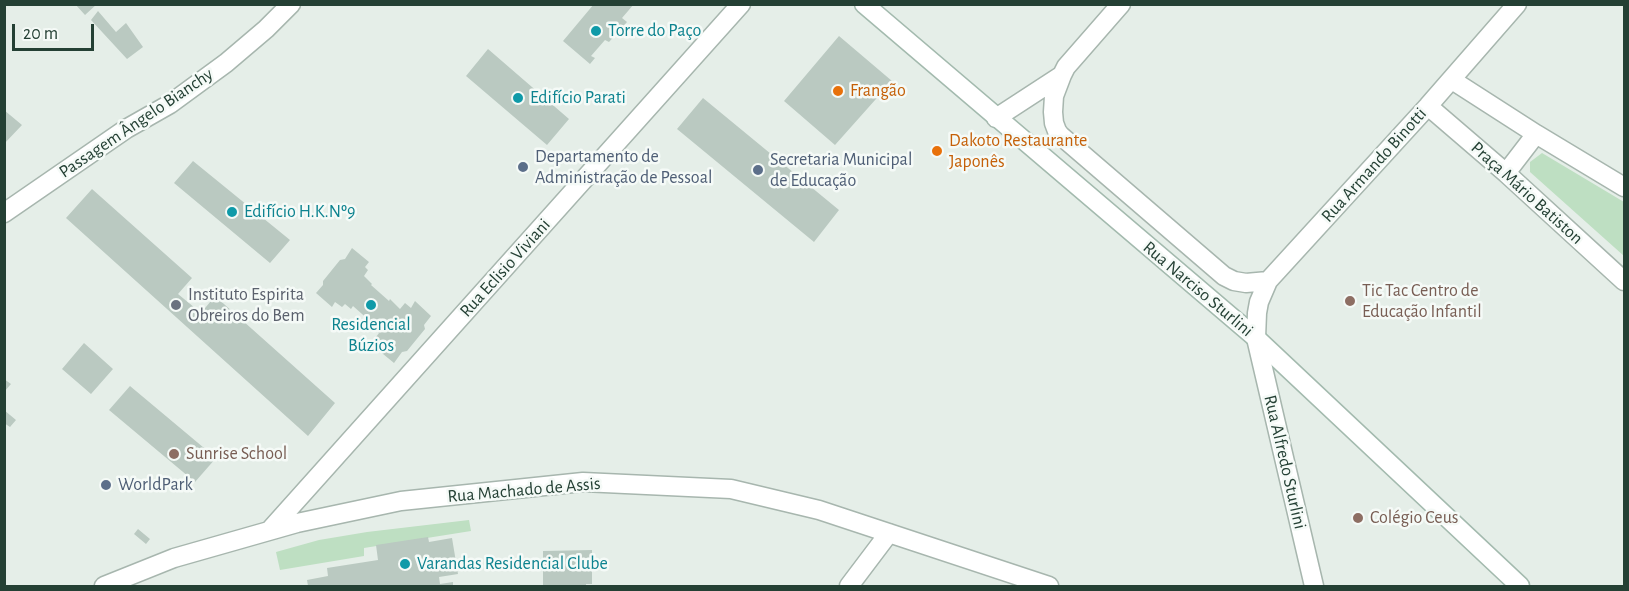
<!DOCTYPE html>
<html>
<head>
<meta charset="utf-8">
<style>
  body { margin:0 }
  #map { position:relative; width:1629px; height:591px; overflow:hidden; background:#e5eee8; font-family:"Alegreya Sans",sans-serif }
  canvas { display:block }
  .frame { position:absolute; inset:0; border:6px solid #244034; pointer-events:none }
  .scale { position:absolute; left:12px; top:24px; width:82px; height:27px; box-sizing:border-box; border:3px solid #244034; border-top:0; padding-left:8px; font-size:18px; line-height:21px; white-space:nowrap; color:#244034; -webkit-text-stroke:4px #f5faf7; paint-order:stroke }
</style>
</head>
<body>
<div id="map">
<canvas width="1629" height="591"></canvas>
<div class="frame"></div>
<div class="scale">20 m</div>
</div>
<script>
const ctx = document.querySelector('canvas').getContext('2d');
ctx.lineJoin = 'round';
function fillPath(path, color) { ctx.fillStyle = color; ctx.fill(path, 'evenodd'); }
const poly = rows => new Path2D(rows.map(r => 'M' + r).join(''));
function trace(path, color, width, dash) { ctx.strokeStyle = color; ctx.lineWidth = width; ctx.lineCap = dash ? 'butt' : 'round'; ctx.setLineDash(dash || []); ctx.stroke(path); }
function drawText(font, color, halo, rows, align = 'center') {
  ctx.font = font + ' "Alegreya Sans",sans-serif'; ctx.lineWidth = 5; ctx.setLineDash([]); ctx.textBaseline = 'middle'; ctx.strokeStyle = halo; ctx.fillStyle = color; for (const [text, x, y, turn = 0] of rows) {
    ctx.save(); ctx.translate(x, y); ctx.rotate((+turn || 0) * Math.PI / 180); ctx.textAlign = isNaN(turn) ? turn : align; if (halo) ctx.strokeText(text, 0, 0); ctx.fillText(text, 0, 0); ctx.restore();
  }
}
const green = poly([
  [1542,153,1624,202,1624,256,1530,172,1530,162],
  [469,520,471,531,364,548,364,556,280,570,276,552,319,540,367,532]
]);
const building = poly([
  [75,4,97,4,85,15],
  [594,4,634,4,622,18,627,22,609,42,605,40,591,56,595,58,590,64,563,41],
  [98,11,116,32,126,23,143,47,127,59,91,20],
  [839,36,892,81,835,145,784,101],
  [488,49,569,119,547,145,466,76],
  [703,98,839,210,814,242,677,129],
  [4,110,22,125,4,144],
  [193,161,290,240,270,263,174,183],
  [92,189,192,278,178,294,201,313,215,296,335,403,308,436,66,218],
  [352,248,369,262,365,267,368,270,364,276,372,284,371,285,389,301,390,299,400,309,405,303,411,308,415,301,431,316,424,325,425,329,407,351,402,352,394,363,377,349,382,343,376,337,379,333,369,324,371,322,353,306,351,309,345,304,342,307,335,302,332,307,316,293,323,285,323,281,340,260,345,259],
  [84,343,113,369,91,394,62,369],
  [4,379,11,384,4,392],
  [130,386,216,458,195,482,109,410],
  [4,410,16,420,10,427,4,423],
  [138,529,150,539,146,544,134,534],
  [428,537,429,542,452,538,458,574,439,577,440,584,453,582,453,586,308,586,307,580,328,576,327,568,378,560,376,545],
  [592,550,592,584,586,584,586,586,550,586,550,585,543,585,543,551]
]);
const minor = poly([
  [1062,75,1054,96,1053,112,1054,123,1057,131,1060,135,1224,276,1234,281,1246,283,1268,281],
  [1452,80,1536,134,1624,187],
  [1428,106,1506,173,1624,281],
  [996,118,1062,75,1066,67,1121,4],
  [1506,173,1536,134],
  [4,213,126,129,170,104,226,63,266,29,291,4],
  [270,530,741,4],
  [104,586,174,558,297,523,401,501,583,482,731,489,819,510,1049,586],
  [849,586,889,533],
  [1314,586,1256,338,1257,313,1259,302,1268,281,1428,106,1517,4]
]);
const secondary = poly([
  [864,4,1256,338,1520,586]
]);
const markers = [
  [596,31,6,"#0f9aa8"],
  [838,91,6,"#e8710a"],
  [518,98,6,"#0f9aa8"],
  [937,151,6,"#e8710a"],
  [523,167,6,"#5c6f8a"],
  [758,170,6,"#5c6f8a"],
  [232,212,6,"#0f9aa8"],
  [1350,301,6,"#8d6e63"],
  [176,305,6,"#6b7280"],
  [371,305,6,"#0f9aa8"],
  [174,454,6,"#8d6e63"],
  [106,485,6,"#5c6f8a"],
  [1358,518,6,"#8d6e63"],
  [405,564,6,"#0f9aa8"]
];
const cultureNames = [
  ["Torre do Paço",608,31],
  ["Edifício Parati",530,98],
  ["Edifício H.K.Nº9",244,212],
  ["Residencial",371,325,"center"],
  ["Búzios",371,346,"center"],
  ["Varandas Residencial Clube",417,564]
];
const foodNames = [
  ["Frangão",850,91],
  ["Dakoto Restaurante",949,141],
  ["Japonês",949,162]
];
const streetNames = [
  ["Passagem Ângelo Bianchy",136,123,-34],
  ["Rua Armando Binotti",1374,165,-48],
  ["Praça Mário Batiston",1527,193,42],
  ["Rua Eclisio Viviani",505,268,-48],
  ["Rua Narciso Sturlini",1198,289,40],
  ["Rua Alfredo Sturlini",1285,462,77],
  ["Rua Machado de Assis",524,490,-5]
];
const serviceNames = [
  ["Departamento de",535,157],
  ["Administração de Pessoal",535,178],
  ["Secretaria Municipal",770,160],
  ["de Educação",770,181],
  ["WorldPark",118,485]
];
const educationNames = [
  ["Tic Tac Centro de",1362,291],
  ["Educação Infantil",1362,312],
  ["Sunrise School",186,454],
  ["Colégio Ceus",1370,518]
];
const worshipNames = [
  ["Instituto Espirita",188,295],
  ["Obreiros do Bem",188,316]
];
fillPath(green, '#bedfc2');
fillPath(building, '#bac9c1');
trace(minor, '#a7b6ae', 21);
trace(secondary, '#a3baae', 21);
trace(minor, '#fff', 18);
trace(secondary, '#fff', 18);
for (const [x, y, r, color] of markers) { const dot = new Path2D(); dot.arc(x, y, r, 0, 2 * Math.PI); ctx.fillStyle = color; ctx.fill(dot); trace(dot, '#f5faf7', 2); }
drawText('18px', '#0d838f', '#f5faf7', cultureNames, 'left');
drawText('18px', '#c56008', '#f5faf7', foodNames, 'left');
drawText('18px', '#244034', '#f5faf7', streetNames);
drawText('18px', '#4e5e75', '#f5faf7', serviceNames, 'left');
drawText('18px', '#785e54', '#f5faf7', educationNames, 'left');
drawText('18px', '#5b616d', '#f5faf7', worshipNames, 'left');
</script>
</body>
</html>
